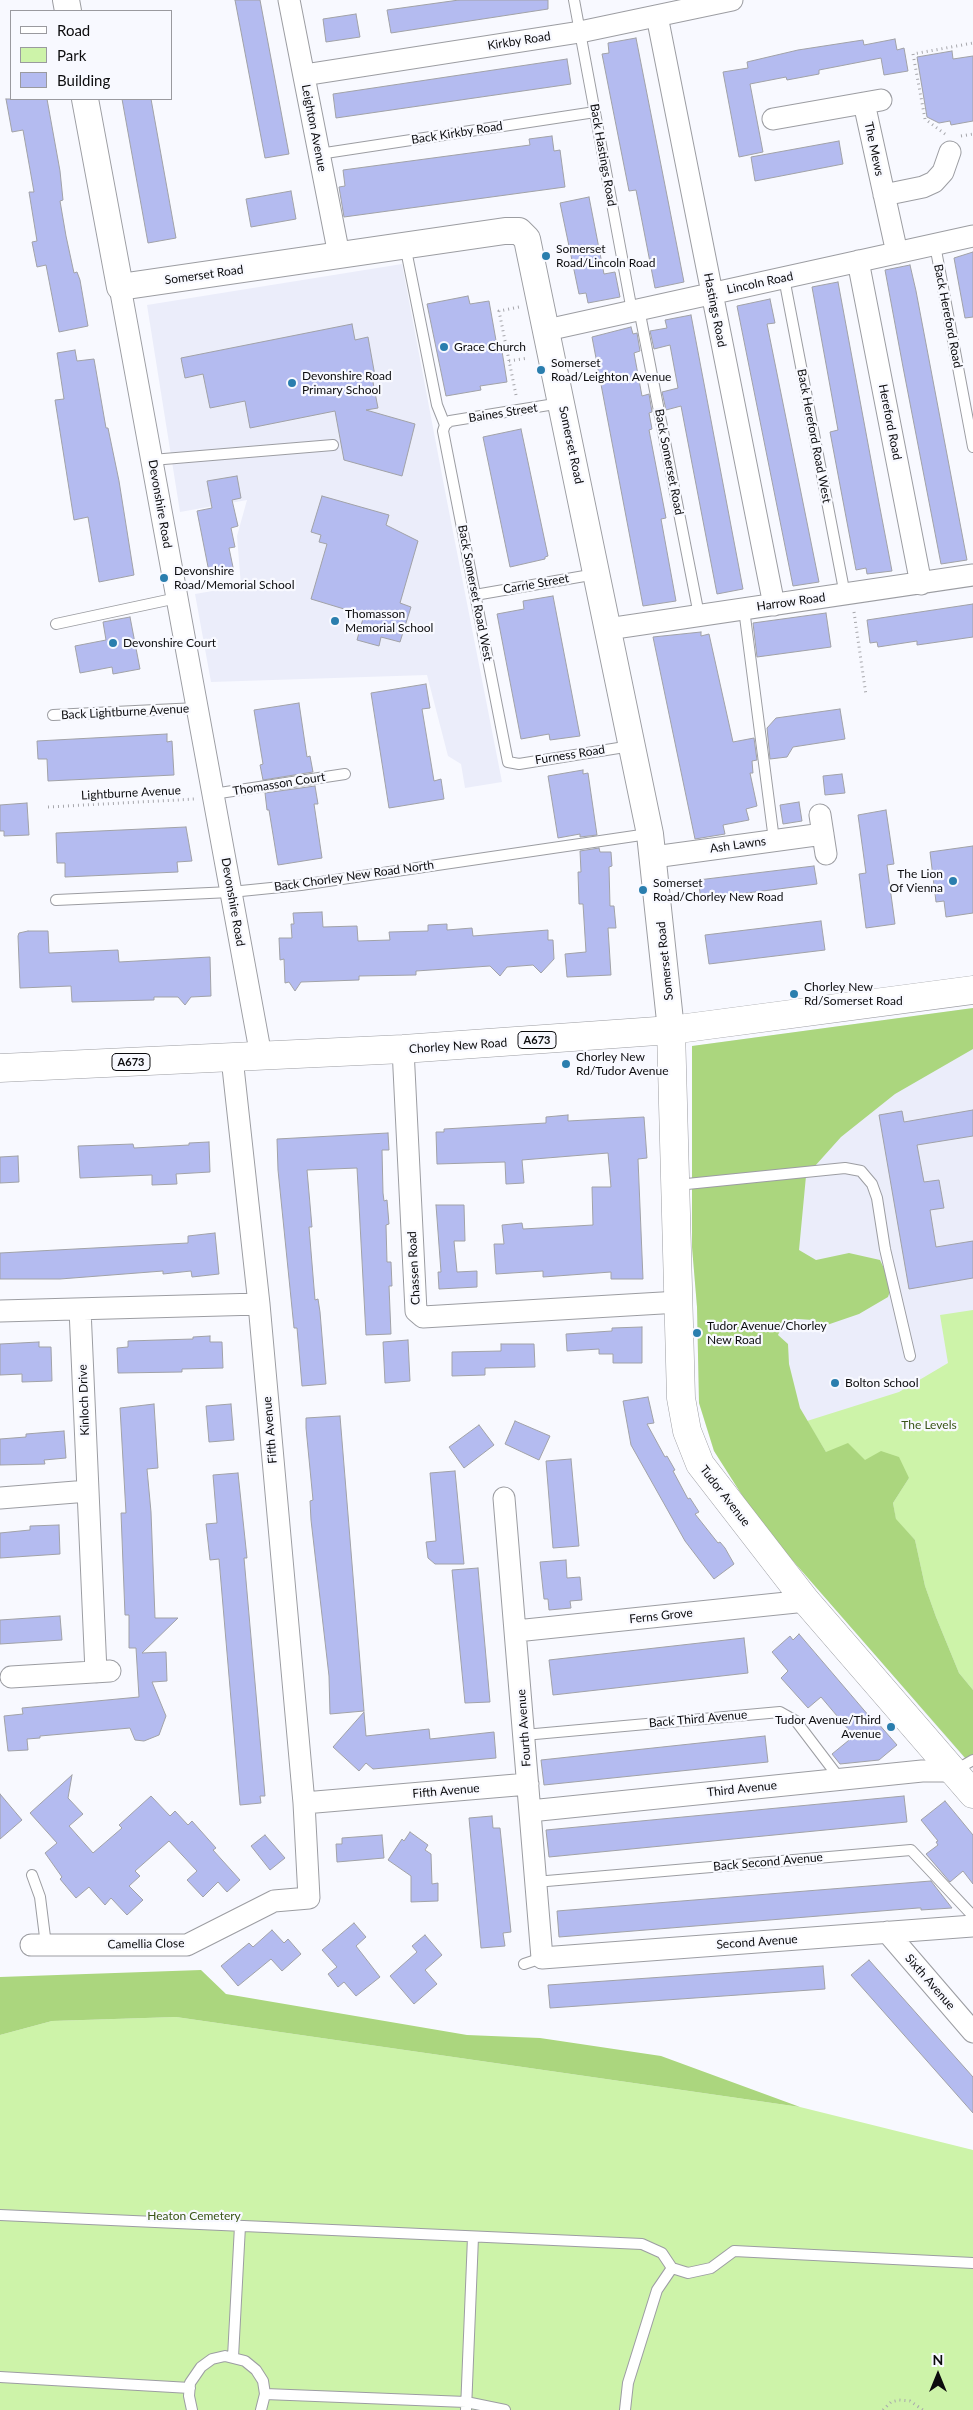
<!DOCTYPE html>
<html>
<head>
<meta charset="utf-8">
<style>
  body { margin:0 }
  #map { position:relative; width:973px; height:2410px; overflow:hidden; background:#f8f9ff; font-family:Lato,sans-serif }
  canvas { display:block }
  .legend { position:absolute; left:10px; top:10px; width:162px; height:90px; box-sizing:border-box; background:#f8f9ff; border:1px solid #9a9a9f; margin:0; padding:6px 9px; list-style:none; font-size:15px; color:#0c0c0e }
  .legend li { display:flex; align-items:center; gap:10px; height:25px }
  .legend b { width:25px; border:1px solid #9a9a9f }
  .north { position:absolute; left:913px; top:2350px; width:50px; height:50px; -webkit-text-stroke:4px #f8f9ff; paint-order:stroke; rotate:0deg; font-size:14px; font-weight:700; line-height:20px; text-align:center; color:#0c0c0e }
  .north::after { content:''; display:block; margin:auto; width:18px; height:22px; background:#0c0c0e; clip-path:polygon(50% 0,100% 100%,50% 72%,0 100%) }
</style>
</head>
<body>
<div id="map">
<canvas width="973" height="2410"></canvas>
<ul class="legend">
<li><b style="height:6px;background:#fff"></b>Road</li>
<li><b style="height:14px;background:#cdf3a9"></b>Park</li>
<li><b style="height:14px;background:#b4bbf0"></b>Building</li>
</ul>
<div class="north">N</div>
</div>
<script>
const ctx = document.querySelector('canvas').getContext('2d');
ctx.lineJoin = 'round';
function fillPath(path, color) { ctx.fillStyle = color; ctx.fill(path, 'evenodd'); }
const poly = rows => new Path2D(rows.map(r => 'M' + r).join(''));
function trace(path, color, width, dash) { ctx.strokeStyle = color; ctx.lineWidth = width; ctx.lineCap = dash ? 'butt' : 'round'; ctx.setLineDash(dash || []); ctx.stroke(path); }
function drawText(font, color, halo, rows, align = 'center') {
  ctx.font = font + ' Lato,sans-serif'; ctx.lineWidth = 4.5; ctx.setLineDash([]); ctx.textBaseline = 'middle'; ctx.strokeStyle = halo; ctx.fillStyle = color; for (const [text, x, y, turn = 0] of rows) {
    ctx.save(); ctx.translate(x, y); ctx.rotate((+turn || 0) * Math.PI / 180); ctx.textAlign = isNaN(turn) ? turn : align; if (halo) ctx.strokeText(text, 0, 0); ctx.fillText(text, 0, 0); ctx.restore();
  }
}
const built = poly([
  [402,264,445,491,502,782,465,788,461,764,448,756,427,675,211,682,195,594,241,586,237,536,247,500,180,512,147,305],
  [973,1008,973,1768,759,1522,714,1451,699,1403,697,1307,692,1247,692,1046]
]);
const green = poly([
  [973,1310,973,1690,959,1673,936,1617,925,1586,915,1540,896,1520,893,1503,909,1478,865,1461,826,1452,807,1421,899,1392,948,1363,940,1315],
  [176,2017,800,2107,973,2150,973,2410,0,2410,0,2035,52,2021]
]);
const forest = poly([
  [973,1008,973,1049,895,1094,841,1137,806,1176,799,1250,816,1260,849,1253,880,1260,892,1285,888,1297,859,1314,824,1326,812,1320,798,1319,784,1322,778,1335,788,1344,789,1364,800,1408,826,1452,848,1443,865,1460,881,1451,899,1457,909,1478,893,1503,896,1519,915,1540,925,1586,936,1617,959,1673,973,1690,973,1767,759,1522,714,1451,699,1403,697,1307,692,1247,692,1046],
  [201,1970,226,1994,467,2035,540,2038,661,2056,800,2107,176,2017,52,2021,0,2035,0,1977]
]);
const building = poly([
  [235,0,260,0,289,154,265,158,235,0],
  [459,0,548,0,548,9,391,33,387,10,459,0],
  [356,14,360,37,326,42,323,19,356,14],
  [636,38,684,282,655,288,636,190,629,191,602,54,609,53,608,43,636,38],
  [895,39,897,50,904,48,908,71,884,75,881,58,819,70,819,74,787,80,786,77,750,84,763,152,739,157,723,72,748,68,747,62,798,50,863,40,864,45,895,39],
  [952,51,953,59,973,56,973,121,951,125,950,121,939,123,927,117,917,57,952,51],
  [567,59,571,84,336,118,333,94,567,59],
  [6,99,47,99,60,171,63,200,60,201,66,236,74,273,77,272,80,280,88,326,59,332,46,265,37,267,32,242,37,241,29,192,34,192,23,130,12,132,6,99],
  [122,99,151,99,176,238,148,243,122,99],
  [552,136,554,151,560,150,565,187,344,217,339,187,345,186,343,170,530,145,529,139,552,136],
  [839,141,843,164,755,181,751,157,839,141],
  [291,191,296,219,251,227,246,199,291,191],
  [589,197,604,274,615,272,620,297,588,303,586,293,579,294,560,203,589,197],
  [973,252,973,317,965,318,954,258,973,252],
  [910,265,916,291,967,560,941,564,903,367,885,270,910,265],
  [838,282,879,503,892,571,867,574,866,568,856,570,830,432,838,430,812,287,838,282],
  [468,296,470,304,489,301,497,346,501,345,507,382,480,386,481,390,446,396,427,304,468,296],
  [770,299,775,323,767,324,819,582,793,586,737,306,770,299],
  [691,315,743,589,717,594,681,406,666,410,662,392,678,388,670,345,654,349,650,331,667,328,665,320,691,315],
  [352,324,355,340,368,337,375,376,372,377,378,408,366,410,415,424,402,476,344,460,335,411,250,428,245,401,210,408,203,374,185,378,181,358,352,324],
  [631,327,633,334,637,333,640,351,634,353,642,396,649,394,652,412,649,413,652,429,649,430,666,518,661,519,676,601,643,606,592,337,631,327],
  [75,350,77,361,94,359,106,428,108,428,119,481,134,575,99,582,88,517,74,520,55,400,64,399,57,353,75,350],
  [521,429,548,556,545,557,545,559,510,567,483,437,521,429],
  [237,476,241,498,232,500,238,526,231,528,235,547,229,548,234,572,210,577,197,511,212,508,207,481,237,476],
  [322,496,389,515,386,525,418,541,400,603,411,607,400,642,381,637,379,646,357,640,364,615,311,599,327,544,319,542,321,535,311,532,322,496],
  [553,596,580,736,550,740,549,734,521,739,497,614,524,609,523,601,553,596],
  [973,604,973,637,917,645,917,641,878,647,877,642,870,643,867,620,973,604],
  [826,613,831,647,757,657,753,623,826,613],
  [130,617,140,669,113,674,112,667,80,673,75,646,106,640,103,622,130,617],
  [701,632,701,636,709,634,733,742,754,738,757,760,752,761,753,773,750,773,757,806,746,809,749,820,723,825,725,834,695,839,653,637,701,632],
  [426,684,430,708,422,709,434,781,441,779,444,799,389,808,371,693,426,684],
  [299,703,307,757,310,756,313,772,263,780,260,765,263,764,254,710,299,703],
  [840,709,845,739,793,747,787,757,770,759,767,728,776,718,840,709],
  [167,734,167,742,172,741,174,775,48,781,47,759,38,759,37,741,167,734],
  [583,770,583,774,588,773,597,835,580,837,580,834,558,838,548,776,583,770],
  [842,774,845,793,825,795,823,776,842,774],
  [315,786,318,804,314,804,322,858,278,865,269,810,267,810,265,793,315,786],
  [799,802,802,821,783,824,780,805,799,802],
  [27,803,29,835,4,836,4,831,0,831,0,805,27,803],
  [886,810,894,864,887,865,895,924,866,928,859,874,866,873,858,815,886,810],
  [186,827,192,861,177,862,178,872,65,877,65,863,57,863,56,833,186,827],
  [973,846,973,913,946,917,944,901,936,902,930,852,973,846],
  [599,848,600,852,611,852,612,866,609,867,610,906,614,906,616,928,608,928,611,975,567,977,565,954,586,952,583,904,579,904,578,872,581,872,580,851,599,848],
  [814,866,817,884,701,899,698,880,814,866],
  [322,912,323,927,357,926,358,941,390,940,389,932,428,931,428,925,447,924,447,930,472,928,473,936,548,930,548,940,553,940,554,959,541,973,533,965,507,967,500,976,490,966,416,971,416,975,359,976,359,980,301,982,295,991,289,982,285,983,284,959,280,960,279,938,292,938,291,924,294,924,293,913,322,912],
  [821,921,825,950,709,964,705,935,821,921],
  [28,931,48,931,49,953,118,950,119,962,210,957,211,996,191,997,185,1005,178,997,154,997,154,1000,72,1002,71,986,20,988,18,936,19,933,28,931],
  [973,1110,973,1136,917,1145,924,1182,939,1180,944,1208,930,1210,936,1247,973,1241,973,1278,909,1289,879,1115,902,1111,904,1122,973,1110],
  [568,1115,568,1121,644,1117,647,1158,638,1159,643,1279,611,1279,611,1272,543,1277,543,1271,496,1274,494,1244,504,1244,502,1225,522,1223,523,1229,593,1225,592,1187,611,1187,608,1153,522,1160,524,1183,506,1184,505,1162,437,1164,436,1132,444,1132,444,1129,546,1123,546,1117,568,1115],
  [388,1133,389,1150,382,1150,383,1193,384,1201,387,1200,389,1224,386,1225,387,1262,391,1262,392,1286,389,1286,391,1334,366,1335,357,1168,307,1170,312,1227,309,1227,315,1300,318,1299,320,1312,326,1384,302,1386,297,1328,294,1328,278,1170,277,1139,388,1133],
  [209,1142,210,1172,176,1174,177,1184,152,1185,152,1175,80,1178,78,1146,133,1144,134,1148,189,1145,189,1143,209,1142],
  [18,1156,19,1182,0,1183,0,1157,18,1156],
  [436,1205,464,1205,465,1241,454,1241,457,1272,477,1271,477,1287,439,1289,438,1272,441,1272,436,1205],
  [215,1233,219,1274,192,1277,191,1271,163,1274,163,1271,60,1279,0,1279,0,1253,188,1243,188,1236,215,1233],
  [642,1327,642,1363,613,1363,613,1354,599,1354,599,1349,567,1351,566,1334,612,1331,612,1328,642,1327],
  [210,1336,210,1342,222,1342,223,1368,182,1369,182,1372,118,1373,117,1348,128,1347,128,1341,193,1339,193,1337,210,1336],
  [408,1340,410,1381,385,1383,383,1342,408,1340],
  [39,1342,39,1347,51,1347,52,1381,22,1382,22,1374,0,1375,0,1344,39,1342],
  [501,1344,534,1344,535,1367,485,1368,485,1375,452,1376,452,1352,501,1351,501,1344],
  [648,1397,654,1423,647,1424,665,1457,667,1456,675,1470,673,1471,688,1499,690,1498,699,1512,695,1514,718,1543,720,1542,725,1548,734,1564,714,1579,685,1541,631,1445,623,1401,648,1397],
  [154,1404,158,1468,147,1469,151,1512,155,1618,178,1618,142,1653,166,1652,167,1681,152,1682,166,1716,159,1735,144,1741,135,1740,130,1728,40,1736,40,1738,27,1739,28,1750,8,1751,4,1716,23,1714,22,1708,139,1697,136,1648,129,1648,129,1615,125,1615,121,1513,126,1513,120,1408,154,1404],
  [231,1404,234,1440,209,1442,206,1406,231,1404],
  [340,1416,364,1711,330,1714,329,1676,311,1520,310,1501,313,1500,306,1428,306,1418,340,1416],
  [515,1421,550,1436,539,1460,505,1444,515,1421],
  [479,1425,494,1445,464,1468,449,1447,479,1425],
  [64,1431,66,1458,44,1460,45,1464,0,1465,0,1439,26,1437,26,1434,64,1431],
  [571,1459,579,1546,553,1548,546,1461,571,1459],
  [455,1471,464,1564,435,1564,428,1558,426,1542,436,1541,430,1473,455,1471],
  [238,1473,247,1558,244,1558,265,1796,260,1796,261,1803,240,1805,219,1559,210,1560,206,1524,217,1523,213,1475,238,1473],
  [59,1525,60,1554,0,1558,0,1533,30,1530,30,1526,59,1525],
  [566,1560,567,1578,580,1577,582,1600,570,1601,571,1608,549,1610,548,1599,544,1599,540,1562,566,1560],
  [478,1568,490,1702,465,1703,452,1570,478,1568],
  [60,1616,62,1640,0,1644,0,1620,60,1616],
  [799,1634,875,1723,877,1722,897,1745,879,1760,840,1764,832,1754,854,1736,821,1697,808,1708,781,1678,788,1671,772,1652,790,1636,793,1640,799,1634],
  [744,1638,748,1673,553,1695,549,1660,744,1638],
  [364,1712,366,1736,429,1729,430,1739,494,1732,496,1758,373,1769,366,1763,359,1771,333,1747,364,1712],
  [765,1736,768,1762,544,1785,541,1760,765,1736],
  [72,1775,68,1798,83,1814,69,1826,93,1853,122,1828,119,1825,151,1796,170,1816,175,1811,188,1825,192,1821,216,1848,213,1850,240,1880,227,1892,218,1882,203,1897,187,1880,197,1871,169,1841,135,1871,140,1876,129,1886,143,1900,127,1915,111,1898,105,1905,89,1887,76,1898,60,1879,62,1877,45,1853,57,1843,30,1813,72,1775],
  [0,1794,22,1820,0,1839,0,1794],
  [904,1796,907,1822,549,1857,546,1830,904,1796],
  [945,1801,973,1835,973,1884,963,1871,950,1882,926,1854,938,1845,936,1842,938,1841,921,1820,945,1801],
  [492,1816,493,1828,500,1828,511,1932,503,1933,505,1946,481,1948,469,1818,492,1816],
  [410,1832,428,1845,425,1850,431,1854,432,1884,438,1883,438,1901,411,1902,411,1876,388,1860,402,1839,404,1841,410,1832],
  [265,1835,285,1858,270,1870,251,1846,265,1835],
  [382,1835,384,1858,337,1862,336,1844,342,1844,342,1838,382,1835],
  [931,1881,952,1908,921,1910,921,1908,918,1908,559,1937,557,1911,931,1881],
  [354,1923,366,1937,356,1946,380,1977,356,1996,344,1982,338,1987,328,1974,337,1967,322,1950,354,1923],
  [272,1930,284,1943,288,1939,301,1954,282,1971,271,1959,238,1986,221,1966,249,1943,253,1947,272,1930],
  [425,1935,442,1955,425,1970,437,1984,414,2004,390,1976,417,1952,412,1946,425,1935],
  [869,1960,973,2077,973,2113,851,1975,869,1960],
  [823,1966,825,1989,550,2008,548,1985,823,1966]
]);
const path = poly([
  [945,134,925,119,913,54,973,43],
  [961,136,973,134],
  [509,361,528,358],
  [516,395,499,311,519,307],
  [854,612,866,695],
  [48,807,195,799],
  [883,2410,891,2402,899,2400,910,2401,923,2410]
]);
const service = poly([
  [574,0,632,311],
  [319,154,595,112],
  [405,245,437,405,445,425],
  [935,245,973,447],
  [784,278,845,595],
  [639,309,699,615],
  [445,425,443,431,508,762,519,764,631,746],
  [445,425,450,421,561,403],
  [152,460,333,445],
  [475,595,596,574],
  [744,609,774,840],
  [56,624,177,598],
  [53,715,197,708],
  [213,794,345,774],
  [56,900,231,892,301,885,648,834],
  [677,1185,845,1168,861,1171,872,1184,877,1198,885,1249,910,1356],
  [524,1735,780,1712,796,1721,840,1779],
  [954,1771,973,1760],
  [32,1875,40,1897,46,1945],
  [535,1882,911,1850,973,1916],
  [524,1964,542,1958],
  [0,2215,642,2244,662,2253,672,2268,688,2273,711,2268,734,2251,973,2263],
  [233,2357,240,2226],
  [0,2377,190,2388],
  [265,2394,466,2402,505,2410],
  [192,2410,189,2396,190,2383,201,2367,212,2359,225,2356,245,2361,256,2370,263,2381,265,2394,261,2410],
  [466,2410,473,2237],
  [625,2410,628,2383,657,2290,672,2268]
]);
const minor = poly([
  [289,0,339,255],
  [657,16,774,605],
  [304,75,580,32,732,0],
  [864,103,897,253],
  [773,119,881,100],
  [884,195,923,187,934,182,943,172,950,152],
  [858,261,921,584],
  [120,287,261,1056],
  [547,330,973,236],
  [608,629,973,575],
  [820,815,826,854],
  [654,857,823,834],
  [403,1049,416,1311,423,1317,679,1302],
  [80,1309,96,1672],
  [0,1311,259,1304],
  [0,1498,88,1491],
  [504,1498,542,1958,973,1926],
  [516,1631,806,1601],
  [11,1677,110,1671],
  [304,1803,528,1784],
  [530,1811,922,1771,954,1771],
  [887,1932,973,2032],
  [31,1945,187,1945,274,1901,309,1898,304,1803,259,1304,232,1058]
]);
const tertiary = poly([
  [66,0,68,11],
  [85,99,120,287,505,231,519,231,527,239,650,834,671,1030]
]);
const secondary = poly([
  [671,1030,681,1398,687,1431,700,1464,806,1601,973,1794]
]);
const primary = poly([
  [0,1068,403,1049,671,1030,973,990]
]);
const markers = [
  [546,256,5,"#2a7eae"],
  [444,347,5,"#2a7eae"],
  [541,370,5,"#2a7eae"],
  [292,383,5,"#2a7eae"],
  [164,578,5,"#2a7eae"],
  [335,621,5,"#2a7eae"],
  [113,643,5,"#2a7eae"],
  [953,881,5,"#2a7eae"],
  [643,890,5,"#2a7eae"],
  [794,994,5,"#2a7eae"],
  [566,1064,5,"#2a7eae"],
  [697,1333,5,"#2a7eae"],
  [835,1383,5,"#2a7eae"],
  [891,1727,5,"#2a7eae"]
];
const shields = [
  [537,1040,38],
  [131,1062,38]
];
const shieldNames = [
  ["A673",537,1040],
  ["A673",131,1062]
];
const streetNames = [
  ["Kirkby Road",519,41,-9],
  ["Leighton Avenue",314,128,79],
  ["Back Kirkby Road",457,133,-9],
  ["The Mews",874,149,78],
  ["Back Hastings Road",603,155,80],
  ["Somerset Road",204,275,-8],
  ["Lincoln Road",760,283,-12],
  ["Hastings Road",715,310,79],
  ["Back Hereford Road",948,316,79],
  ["Baines Street",503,413,-9],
  ["Hereford Road",890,422,79],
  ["Back Hereford Road West",814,436,79],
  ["Somerset Road",571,445,78],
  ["Back Somerset Road",669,462,79],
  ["Devonshire Road",160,504,80],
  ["Carrie Street",536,584,-10],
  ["Back Somerset Road West",475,593,79],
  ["Harrow Road",791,602,-8],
  ["Back Lightburne Avenue",125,712,-3],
  ["Furness Road",570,755,-9],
  ["Thomasson Court",279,784,-9],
  ["Lightburne Avenue",131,793,-3],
  ["Ash Lawns",738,845,-8],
  ["Back Chorley New Road North",354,876,-8],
  ["Devonshire Road",233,902,80],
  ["Somerset Road",665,961,-96],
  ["Chorley New Road",458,1046,-4],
  ["Chassen Road",414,1268,-93],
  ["Kinloch Drive",84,1400,-92],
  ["Fifth Avenue",270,1430,-95],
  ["Tudor Avenue",725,1496,52],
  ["Ferns Grove",661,1616,-6],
  ["Back Third Avenue",698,1719,-5],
  ["Fourth Avenue",524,1728,-94],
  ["Third Avenue",742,1789,-6],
  ["Fifth Avenue",446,1791,-5],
  ["Back Second Avenue",768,1862,-5],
  ["Second Avenue",757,1942,-4],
  ["Camellia Close",146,1944,-1],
  ["Sixth Avenue",930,1982,49]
];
const poiNames = [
  ["Somerset",556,249],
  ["Road/Lincoln Road",556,263],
  ["Grace Church",454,347],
  ["Somerset",551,363],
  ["Road/Leighton Avenue",551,377],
  ["Devonshire Road",302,376],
  ["Primary School",302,390],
  ["Devonshire",174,571],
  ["Road/Memorial School",174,585],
  ["Thomasson",345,614],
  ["Memorial School",345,628],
  ["Devonshire Court",123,643],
  ["The Lion",943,874,"right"],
  ["Of Vienna",943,888,"right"],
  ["Somerset",653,883],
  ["Road/Chorley New Road",653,897],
  ["Chorley New",804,987],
  ["Rd/Somerset Road",804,1001],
  ["Chorley New",576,1057],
  ["Rd/Tudor Avenue",576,1071],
  ["Tudor Avenue/Chorley",707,1326],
  ["New Road",707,1340],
  ["Bolton School",845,1383],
  ["Tudor Avenue/Third",881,1720,"right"],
  ["Avenue",881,1734,"right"]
];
const parkNames = [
  ["The Levels",929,1425],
  ["Heaton Cemetery",194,2216]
];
fillPath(built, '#ebedfa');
fillPath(green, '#cdf3a9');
fillPath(forest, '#abd67e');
fillPath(building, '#b4bbf0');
trace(building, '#a1a2a7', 1);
trace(service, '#9c9da2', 12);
trace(minor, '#9c9da2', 23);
trace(tertiary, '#9c9da2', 28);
trace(secondary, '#9c9da2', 29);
trace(primary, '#9c9da2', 29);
trace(path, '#a7a7ac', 3, [1, 4]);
trace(service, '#fff', 10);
trace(minor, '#fff', 21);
trace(tertiary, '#fff', 26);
trace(secondary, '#fff', 28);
trace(primary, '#fff', 28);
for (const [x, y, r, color] of markers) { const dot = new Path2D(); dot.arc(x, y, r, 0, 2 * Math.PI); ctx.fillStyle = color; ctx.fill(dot); trace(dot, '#f8f9ff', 2); }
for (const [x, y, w] of shields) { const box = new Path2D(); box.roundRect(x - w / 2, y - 8.5, w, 17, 4); ctx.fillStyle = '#f8f9ff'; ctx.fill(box); trace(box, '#0c0c0e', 1); }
drawText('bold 11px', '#0c0c0e', null, shieldNames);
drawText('12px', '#0c0c0e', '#f8f9ff', streetNames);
drawText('12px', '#0c0c0e', '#f8f9ff', poiNames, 'left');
drawText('12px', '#3a5517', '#f8f9ff', parkNames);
</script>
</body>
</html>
